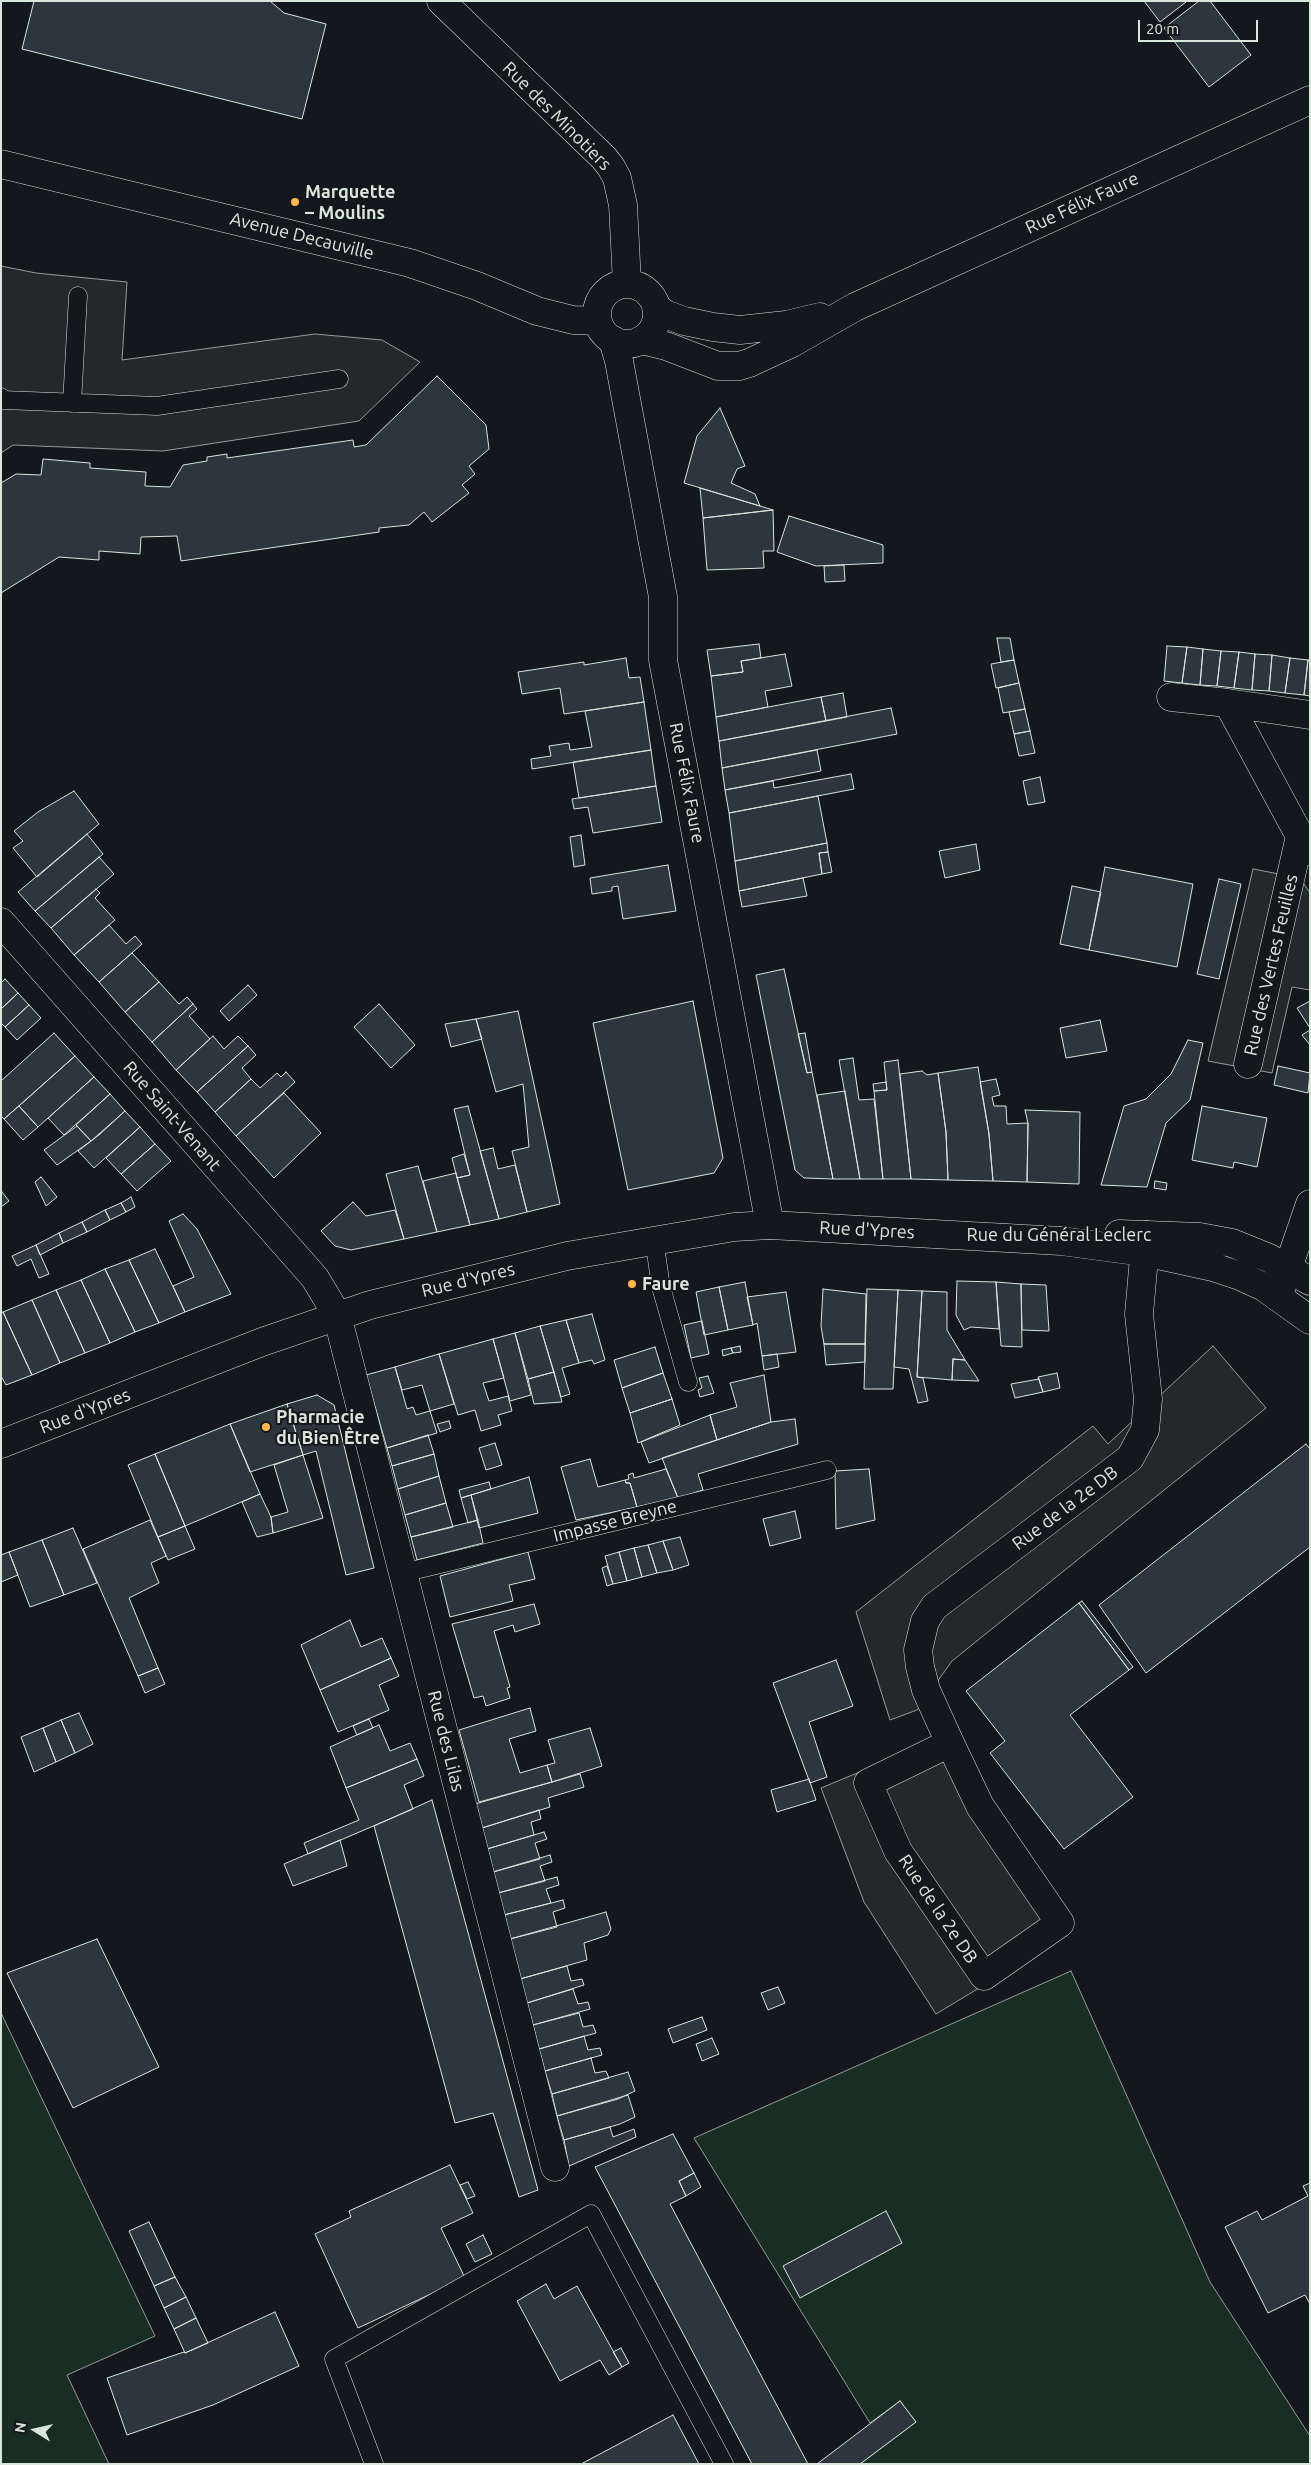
<!DOCTYPE html>
<html>
<head>
<meta charset="utf-8">
<style>
  body { margin:0 }
  #map { position:relative; width:1311px; height:2465px; overflow:hidden; background:#14181c; font-family:Ubuntu,sans-serif }
  canvas { display:block }
  .frame { position:absolute; inset:0; border:2px solid #d8e6dc; pointer-events:none }
  .north { position:absolute; left:10px; top:2405px; width:50px; height:50px; -webkit-text-stroke:4px #14181c; paint-order:stroke; rotate:280deg; font-size:14px; font-weight:700; line-height:20px; text-align:center; color:#d8e6dc }
  .north::after { content:''; display:block; margin:auto; width:18px; height:22px; background:#d8e6dc; clip-path:polygon(50% 0,100% 100%,50% 72%,0 100%) }
  .scale { position:absolute; left:1138px; top:20px; width:120px; height:22px; box-sizing:border-box; border:2px solid #d8e6dc; border-top:0; padding-left:6px; font-size:15px; line-height:18px; white-space:nowrap; color:#d8e6dc; -webkit-text-stroke:4px #14181c; paint-order:stroke }
</style>
</head>
<body>
<div id="map">
<canvas width="1311" height="2465"></canvas>
<div class="frame"></div>
<div class="north">N</div>
<div class="scale">20 m</div>
</div>
<script>
const ctx = document.querySelector('canvas').getContext('2d');
ctx.lineJoin = 'round';
function fillPath(path, color) { ctx.fillStyle = color; ctx.fill(path, 'evenodd'); }
const poly = rows => new Path2D(rows.map(r => 'M' + r).join(''));
function trace(path, color, width, dash) { ctx.strokeStyle = color; ctx.lineWidth = width; ctx.lineCap = dash ? 'butt' : 'round'; ctx.setLineDash(dash || []); ctx.stroke(path); }
function drawText(font, color, halo, rows, align = 'center') {
  ctx.font = font + ' Ubuntu,sans-serif'; ctx.lineWidth = 4; ctx.setLineDash([]); ctx.textBaseline = 'middle'; ctx.strokeStyle = halo; ctx.fillStyle = color; for (const [text, x, y, turn = 0] of rows) {
    ctx.save(); ctx.translate(x, y); ctx.rotate((+turn || 0) * Math.PI / 180); ctx.textAlign = isNaN(turn) ? turn : align; if (halo) ctx.strokeText(text, 0, 0); ctx.fillText(text, 0, 0); ctx.restore();
  }
}
const green = poly([
  [1071,1971,1210,2282,1310,2436,1310,2464,860,2464,916,2422,900,2401,870,2423,694,2138,1071,1971],
  [1,2013,155,2336,67,2375,109,2464,1,2464,1,2013]
]);
const parking = poly([
  [1,266,36,273,127,282,122,360,315,334,382,340,420,362,359,421,163,451,13,445,1,453,1,266],
  [1253,869,1300,878,1310,893,1310,990,1292,987,1272,1073,1208,1061,1253,869],
  [1213,1346,1266,1408,952,1661,917,1710,890,1720,856,1612,1093,1426,1108,1444,1213,1346],
  [937,1740,1062,1938,936,2014,864,1902,821,1788,937,1740]
]);
const building = poly([
  [34,1,270,1,284,13,326,24,302,119,22,49,34,1],
  [1144,1,1185,1,1186,2,1160,22,1144,1],
  [1199,1,1210,1,1251,55,1209,87,1164,28,1199,1],
  [437,376,486,425,489,449,469,466,475,474,462,485,469,493,432,522,424,512,409,525,379,528,379,532,181,561,177,536,141,537,140,554,99,551,99,560,59,557,1,593,1,483,16,474,41,475,43,459,90,463,90,468,146,472,145,486,170,487,183,465,207,461,207,457,227,454,227,458,353,440,354,447,366,445,437,376],
  [720,408,745,466,737,469,731,483,755,494,760,506,684,483,697,436,720,408],
  [700,488,760,506,773,510,703,518,700,488],
  [773,510,774,551,763,551,764,568,707,570,703,518,773,510],
  [789,516,883,545,883,563,816,566,777,552,789,516],
  [844,565,845,581,825,582,824,566,844,565],
  [997,638,1010,638,1014,660,1001,662,997,638],
  [759,644,761,658,741,661,743,672,711,676,707,650,759,644],
  [1167,646,1187,647,1182,683,1164,681,1167,646],
  [1187,647,1203,649,1200,685,1182,683,1187,647],
  [1203,649,1221,651,1217,686,1200,685,1203,649],
  [1221,651,1239,652,1234,688,1217,686,1221,651],
  [1239,652,1255,654,1252,690,1234,688,1239,652],
  [785,654,792,686,765,691,768,707,716,717,711,676,743,672,741,661,785,654],
  [1255,654,1272,655,1269,691,1252,690,1255,654],
  [1272,655,1290,658,1285,693,1269,691,1272,655],
  [626,658,629,678,640,677,644,702,564,714,560,688,522,694,518,672,584,662,584,665,626,658],
  [1290,658,1308,660,1304,695,1285,693,1290,658],
  [1014,660,1019,683,996,688,991,664,1014,660],
  [1308,660,1310,660,1310,696,1304,695,1308,660],
  [1019,683,1025,709,1003,713,998,688,1019,683],
  [843,693,847,717,826,721,821,697,843,693],
  [821,697,826,721,719,741,716,717,821,697],
  [644,702,651,750,532,769,531,759,551,756,549,746,569,743,570,750,592,747,585,711,644,702],
  [891,708,897,734,722,768,719,741,891,708],
  [1025,709,1030,731,1014,734,1009,712,1025,709],
  [1030,731,1035,753,1019,756,1014,734,1030,731],
  [651,750,656,786,579,798,573,762,651,750],
  [817,750,821,771,725,790,722,768,817,750],
  [851,774,854,789,729,813,725,790,773,781,774,788,851,774],
  [1040,777,1045,802,1028,805,1023,781,1040,777],
  [656,786,662,822,593,833,588,807,574,809,572,799,656,786],
  [74,791,99,824,37,877,13,848,23,841,14,831,38,812,74,791],
  [818,796,827,843,735,861,729,813,818,796],
  [87,834,103,854,35,911,18,892,87,834],
  [581,835,585,865,574,867,570,837,581,835],
  [827,843,828,852,819,853,822,874,739,891,735,861,827,843],
  [976,844,980,870,945,878,939,851,976,844],
  [828,852,832,872,822,874,819,853,828,852],
  [99,857,114,874,51,928,35,911,99,857],
  [668,865,676,911,623,919,618,886,612,887,612,891,592,894,590,878,668,865],
  [1105,867,1193,884,1177,967,1089,950,1105,867],
  [803,878,807,896,742,907,739,891,803,878],
  [1219,879,1241,884,1219,979,1197,974,1219,879],
  [1072,886,1101,892,1089,950,1060,944,1072,886],
  [96,889,100,893,95,898,115,920,74,955,51,928,96,889],
  [109,925,126,944,135,936,142,944,99,982,74,955,109,925],
  [132,953,159,982,125,1012,99,982,132,953],
  [784,969,807,1073,812,1072,833,1179,804,1178,795,1170,756,975,784,969],
  [5,979,18,993,1,1009,1,983,5,979],
  [159,982,179,1004,187,997,193,1004,152,1042,125,1012,159,982],
  [248,985,257,995,229,1021,220,1011,248,985],
  [18,993,29,1005,5,1027,1,1023,1,1009,18,993],
  [693,1001,723,1158,714,1173,628,1190,593,1023,693,1001],
  [1310,1001,1310,1028,1297,1008,1310,1001],
  [193,1004,197,1009,189,1016,210,1039,176,1070,152,1042,193,1004],
  [379,1004,415,1045,391,1068,354,1027,379,1004],
  [29,1005,41,1018,17,1040,5,1027,29,1005],
  [518,1011,560,1204,527,1212,512,1151,529,1147,523,1084,496,1092,476,1019,518,1011],
  [476,1019,482,1039,451,1047,445,1024,476,1019],
  [1100,1020,1107,1051,1066,1058,1060,1028,1100,1020],
  [1310,1030,1310,1045,1302,1035,1310,1030],
  [54,1033,75,1056,4,1119,1,1116,1,1081,54,1033],
  [805,1033,812,1072,807,1073,798,1034,805,1033],
  [213,1036,224,1049,238,1036,248,1046,197,1092,176,1070,213,1036],
  [1188,1040,1203,1043,1190,1100,1166,1123,1147,1187,1101,1185,1124,1106,1146,1099,1171,1074,1188,1040],
  [248,1046,256,1055,242,1068,251,1079,215,1112,197,1092,248,1046],
  [75,1056,94,1077,38,1127,19,1106,75,1056],
  [853,1058,859,1100,874,1099,883,1179,860,1179,839,1060,853,1058],
  [898,1060,911,1179,883,1179,874,1091,887,1090,884,1062,898,1060],
  [1278,1066,1310,1073,1308,1093,1274,1085,1278,1066],
  [978,1067,989,1134,993,1181,948,1180,946,1132,938,1073,978,1067],
  [922,1071,927,1075,938,1073,946,1132,948,1180,911,1179,900,1074,922,1071],
  [286,1072,295,1082,236,1136,215,1112,251,1079,260,1088,277,1073,281,1077,286,1072],
  [94,1077,110,1094,64,1135,48,1118,94,1077],
  [996,1079,1000,1095,992,1097,994,1106,1006,1106,1007,1124,1028,1123,1027,1182,993,1181,989,1134,980,1082,996,1079],
  [886,1082,887,1090,874,1091,873,1084,886,1082],
  [845,1091,860,1179,833,1179,817,1095,845,1091],
  [284,1093,321,1133,274,1178,236,1136,284,1093],
  [110,1094,125,1111,91,1141,76,1125,110,1094],
  [19,1106,38,1127,23,1140,4,1119,19,1106],
  [468,1106,499,1219,470,1225,457,1178,470,1175,454,1109,468,1106],
  [1202,1106,1267,1118,1257,1167,1234,1162,1233,1168,1192,1160,1202,1106],
  [1025,1110,1080,1112,1079,1184,1027,1182,1028,1123,1025,1110],
  [125,1111,140,1127,94,1168,78,1151,99,1135,125,1111],
  [77,1126,91,1141,57,1165,44,1150,77,1126],
  [140,1127,155,1144,121,1174,106,1158,140,1127],
  [155,1144,171,1161,137,1191,121,1174,155,1144],
  [493,1148,498,1169,515,1165,527,1212,499,1219,480,1151,493,1148],
  [464,1154,470,1175,457,1178,452,1158,464,1154],
  [418,1166,437,1232,404,1239,386,1174,418,1166],
  [456,1173,470,1225,437,1232,423,1181,456,1173],
  [41,1177,57,1197,46,1206,35,1182,41,1177],
  [1155,1181,1167,1183,1166,1190,1154,1188,1155,1181],
  [2,1192,9,1201,1,1207,1,1193,2,1192],
  [131,1197,135,1207,126,1212,121,1203,131,1197],
  [353,1202,366,1216,395,1210,404,1239,351,1250,335,1246,321,1231,353,1202],
  [121,1203,126,1212,110,1220,105,1210,121,1203],
  [105,1210,110,1220,87,1232,82,1222,105,1210],
  [183,1214,197,1229,231,1294,185,1312,173,1286,194,1277,169,1221,183,1214],
  [82,1222,87,1232,63,1243,59,1233,82,1222],
  [59,1233,63,1243,40,1255,36,1245,59,1233],
  [36,1245,49,1274,39,1278,31,1259,17,1266,12,1256,36,1245],
  [155,1249,185,1312,159,1323,129,1260,155,1249],
  [129,1260,159,1323,135,1332,105,1269,129,1260],
  [105,1269,135,1332,110,1343,81,1280,105,1269],
  [81,1280,110,1343,85,1353,56,1290,81,1280],
  [957,1281,996,1282,999,1329,971,1327,964,1330,956,1315,957,1281],
  [745,1282,753,1325,728,1330,719,1287,745,1282],
  [996,1282,1021,1284,1022,1347,1001,1346,996,1282],
  [1021,1284,1046,1285,1049,1331,1022,1330,1021,1284],
  [719,1287,728,1330,704,1335,696,1292,719,1287],
  [823,1289,866,1294,865,1344,824,1344,821,1326,823,1289],
  [867,1289,898,1290,893,1389,864,1389,867,1289],
  [56,1290,85,1353,60,1363,32,1300,56,1290],
  [898,1290,922,1291,917,1377,923,1378,928,1401,918,1403,909,1369,894,1367,898,1290],
  [922,1291,947,1292,947,1330,965,1360,953,1359,952,1380,917,1377,922,1291],
  [786,1292,796,1352,762,1356,757,1323,753,1325,747,1297,786,1292],
  [32,1300,60,1363,32,1375,3,1312,32,1300],
  [1,1312,3,1312,32,1375,6,1385,1,1376,1,1312],
  [592,1314,605,1360,594,1364,592,1360,579,1363,566,1320,592,1314],
  [566,1320,579,1363,562,1368,570,1394,561,1397,540,1326,566,1320],
  [702,1321,709,1354,691,1358,684,1325,702,1321],
  [540,1326,554,1372,528,1379,515,1333,540,1326],
  [515,1333,531,1395,510,1401,493,1339,515,1333],
  [493,1339,504,1378,483,1383,489,1401,508,1396,512,1411,498,1415,501,1425,481,1431,475,1410,458,1415,439,1354,493,1339],
  [824,1344,865,1344,865,1362,826,1365,824,1344],
  [740,1346,741,1352,733,1353,731,1348,740,1346],
  [655,1347,663,1373,622,1388,614,1360,655,1347],
  [731,1348,733,1353,723,1356,722,1350,731,1348],
  [439,1354,454,1404,430,1411,422,1385,402,1390,395,1367,439,1354],
  [777,1354,779,1367,764,1370,762,1356,777,1354],
  [953,1359,965,1360,979,1381,952,1380,953,1359],
  [395,1367,407,1409,413,1407,416,1415,430,1411,437,1433,387,1448,366,1375,395,1367],
  [554,1372,562,1402,534,1404,528,1379,554,1372],
  [663,1373,672,1399,630,1413,622,1388,663,1373],
  [1057,1373,1060,1388,1043,1392,1038,1377,1057,1373],
  [764,1375,771,1422,717,1440,710,1415,737,1407,730,1383,764,1375],
  [708,1376,714,1393,700,1397,698,1390,702,1388,699,1378,708,1376],
  [1039,1379,1043,1392,1015,1398,1011,1384,1039,1379],
  [317,1395,334,1405,374,1568,346,1575,316,1451,303,1455,287,1404,317,1395],
  [672,1399,680,1425,638,1443,630,1413,672,1399],
  [287,1404,303,1455,250,1472,230,1424,287,1404],
  [710,1415,717,1440,649,1463,641,1442,710,1415],
  [795,1419,798,1444,698,1474,703,1490,678,1498,662,1458,771,1422,795,1419],
  [449,1421,451,1428,440,1432,437,1424,449,1421],
  [230,1424,260,1494,185,1526,155,1454,230,1424],
  [428,1435,434,1454,392,1466,387,1448,428,1435],
  [495,1443,502,1465,486,1470,479,1448,495,1443],
  [1306,1444,1310,1449,1310,1547,1146,1673,1099,1605,1306,1444],
  [155,1454,185,1526,158,1537,128,1465,155,1454],
  [434,1454,439,1476,398,1489,392,1466,434,1454],
  [303,1455,323,1518,273,1533,271,1517,288,1512,274,1465,303,1455],
  [590,1459,598,1487,625,1480,626,1483,630,1483,637,1507,576,1520,561,1467,590,1459],
  [666,1469,678,1498,637,1507,630,1483,626,1483,625,1480,629,1479,628,1475,633,1473,634,1478,666,1469],
  [869,1469,875,1520,836,1529,835,1471,869,1469],
  [439,1476,446,1503,405,1515,398,1489,439,1476],
  [529,1477,538,1513,479,1528,471,1495,529,1477],
  [489,1482,491,1489,461,1498,459,1490,489,1482],
  [260,1494,271,1517,273,1533,257,1537,242,1502,260,1494],
  [471,1495,478,1520,468,1523,461,1498,471,1495],
  [446,1503,453,1527,411,1537,405,1515,446,1503],
  [795,1511,801,1538,770,1546,763,1519,795,1511],
  [150,1520,166,1556,151,1563,159,1583,129,1598,158,1668,138,1676,83,1549,150,1520],
  [478,1520,483,1543,417,1560,411,1537,478,1520],
  [185,1526,195,1549,168,1560,158,1537,185,1526],
  [73,1528,97,1583,64,1595,42,1540,73,1528],
  [680,1537,689,1565,673,1570,663,1541,680,1537],
  [42,1540,64,1595,30,1607,9,1552,42,1540],
  [663,1541,673,1570,657,1573,648,1545,663,1541],
  [648,1545,657,1573,642,1577,634,1548,648,1545],
  [634,1548,642,1577,627,1581,619,1552,634,1548],
  [9,1552,18,1575,1,1582,1,1555,9,1552],
  [528,1552,535,1579,509,1585,513,1601,450,1617,440,1576,528,1552],
  [619,1552,627,1581,613,1584,605,1556,619,1552],
  [607,1566,613,1584,607,1586,602,1568,607,1566],
  [1082,1601,1133,1667,1129,1670,1079,1603,1082,1601],
  [1079,1603,1129,1670,1070,1715,1133,1797,1064,1849,990,1753,1005,1741,966,1691,1079,1603],
  [534,1604,540,1624,515,1632,513,1625,494,1631,510,1687,507,1688,510,1698,486,1706,483,1696,474,1698,452,1624,534,1604],
  [350,1620,361,1647,382,1638,391,1658,320,1690,301,1645,350,1620],
  [391,1658,399,1676,379,1685,389,1710,338,1732,320,1690,391,1658],
  [836,1660,853,1706,809,1722,827,1777,810,1783,773,1683,836,1660],
  [158,1668,165,1684,145,1693,138,1676,158,1668],
  [530,1708,536,1731,509,1739,520,1773,547,1765,552,1782,479,1802,459,1730,530,1708],
  [79,1713,93,1744,75,1753,61,1720,79,1713],
  [369,1719,373,1728,357,1735,353,1726,369,1719],
  [61,1720,75,1753,56,1762,43,1728,61,1720],
  [379,1725,390,1751,410,1743,417,1759,346,1788,330,1747,379,1725],
  [43,1728,56,1762,34,1772,21,1737,43,1728],
  [590,1728,602,1766,552,1782,547,1765,555,1763,548,1740,590,1728],
  [417,1759,424,1776,404,1785,413,1809,308,1854,304,1843,359,1820,346,1788,417,1759],
  [580,1774,584,1787,548,1798,550,1807,482,1828,475,1804,580,1774],
  [809,1779,816,1800,777,1812,771,1790,809,1779],
  [432,1800,538,2190,519,2197,493,2113,455,2123,374,1826,432,1800],
  [539,1810,541,1819,531,1822,534,1835,487,1849,482,1828,539,1810],
  [544,1832,547,1839,535,1843,540,1859,493,1872,487,1849,544,1832],
  [340,1840,347,1866,293,1886,284,1864,340,1840],
  [550,1855,552,1862,540,1866,545,1881,498,1893,493,1872,550,1855],
  [557,1877,559,1885,546,1889,551,1903,504,1915,498,1893,557,1877],
  [563,1900,565,1908,553,1912,557,1927,510,1939,504,1915,563,1900],
  [606,1912,611,1929,608,1935,584,1943,587,1960,520,1979,510,1939,606,1912],
  [97,1939,159,2067,73,2108,7,1973,97,1939],
  [567,1966,571,1981,582,1979,584,1985,527,2003,520,1979,567,1966],
  [778,1987,785,2003,768,2010,761,1993,778,1987],
  [573,1989,578,2004,588,2002,590,2009,533,2025,527,2003,573,1989],
  [579,2013,583,2027,593,2025,596,2033,539,2049,533,2025,579,2013],
  [702,2017,707,2030,673,2043,668,2029,702,2017],
  [584,2036,588,2050,600,2048,602,2055,545,2071,539,2049,584,2036],
  [712,2038,719,2054,702,2061,696,2044,712,2038],
  [591,2058,595,2073,606,2071,609,2078,552,2094,545,2071,591,2058],
  [628,2072,635,2091,618,2099,557,2116,552,2094,628,2072],
  [628,2095,635,2117,620,2124,564,2140,557,2116,628,2095],
  [610,2127,613,2137,634,2129,636,2137,569,2166,564,2140,610,2127],
  [673,2134,694,2173,679,2181,686,2196,670,2204,808,2464,752,2464,595,2167,673,2134],
  [450,2165,473,2213,441,2228,465,2278,358,2328,315,2234,351,2217,349,2211,450,2165],
  [694,2173,701,2187,686,2196,679,2181,694,2173],
  [468,2182,475,2196,467,2199,460,2185,468,2182],
  [1310,2183,1310,2304,1305,2295,1268,2313,1225,2227,1257,2211,1262,2220,1308,2196,1303,2186,1310,2183],
  [886,2211,902,2243,800,2298,783,2266,886,2211],
  [149,2222,175,2277,154,2286,129,2231,149,2222],
  [483,2235,492,2254,475,2262,466,2244,483,2235],
  [175,2277,186,2297,164,2308,154,2286,175,2277],
  [546,2284,554,2299,577,2286,622,2367,609,2375,600,2360,560,2381,517,2301,546,2284],
  [186,2297,196,2318,174,2329,164,2308,186,2297],
  [275,2312,299,2366,213,2405,127,2435,107,2378,184,2352,185,2353,275,2312],
  [196,2318,208,2343,185,2353,174,2329,196,2318],
  [621,2348,629,2363,622,2367,613,2352,621,2348],
  [900,2401,916,2422,860,2464,817,2464,900,2401],
  [673,2415,699,2464,581,2464,615,2446,673,2415]
]);
const service = poly([
  [1,397,3,400,157,406,339,379],
  [72,403,78,296],
  [654,1239,661,1287,688,1382],
  [403,1573,827,1470],
  [374,2464,334,2359,591,2214,724,2464]
]);
const minor = poly([
  [441,1,604,158,611,167,617,178,623,205,627,283],
  [613,340,619,361,663,597,663,660,770,1225],
  [1171,697,1228,703,1310,715],
  [1228,703,1308,851],
  [1,922,315,1278,337,1315,555,2167],
  [1248,1064,1300,836],
  [1278,1297,1310,1204],
  [950,1743,980,1806,1060,1923,984,1976,898,1851,868,1783,950,1743],
  [950,1743,926,1690,920,1667,918,1650,925,1621,934,1607,1130,1458,1145,1430,1148,1399,1139,1314,1146,1235]
]);
const tertiary = poly([
  [1,164,410,263,477,286,537,311,573,320,598,321],
  '597 314a30 30 0 1 1 60 0a30 30 0 1 1-60 0Z',
  [656,307,665,314,684,321,713,327,740,330,786,325,820,317],
  [641,340,666,346,718,366,739,366,749,363,792,343,855,307,1310,100]
]);
const primary = poly([
  [1119,1234,1200,1237,1232,1243,1269,1258,1310,1281],
  [1,1444,262,1342,370,1305,567,1256,734,1227,770,1225,1061,1241,1144,1252,1213,1267,1240,1276,1264,1287,1310,1320]
]);
const markers = [
  [295,202,5,"#ffb74d"],
  [632,1284,5,"#ffb74d"],
  [266,1427,5,"#ffb74d"]
];
const streetNames = [
  ["Rue des Minotiers",557,116,45],
  ["Rue Félix Faure",1082,203,-25],
  ["Avenue Decauville",302,236,14],
  ["Rue Félix Faure",687,783,79],
  ["Rue des Vertes Feuilles",1271,965,-77],
  ["Rue Saint-Venant",172,1116,49],
  ["Rue d'Ypres",867,1230,3],
  ["Rue du Général Leclerc",1059,1235],
  ["Rue d'Ypres",468,1280,-14],
  ["Rue d'Ypres",85,1411,-21],
  ["Rue de la 2e DB",1065,1508,-37],
  ["Impasse Breyne",615,1521,-14],
  ["Rue des Lilas",446,1741,76],
  ["Rue de la 2e DB",938,1909,56]
];
const poiNames = [
  ["Marquette",305,192],
  ["– Moulins",305,213],
  ["Faure",642,1284],
  ["Pharmacie",276,1417],
  ["du Bien Être",276,1438]
];
fillPath(green, '#1a2d24');
trace(green, '#939e99', 1);
fillPath(parking, '#24282b');
trace(parking, '#939e99', 1);
fillPath(building, '#2c363c');
trace(building, '#d8e6dc', 1);
trace(service, '#d8e6dc', 19);
trace(minor, '#d8e6dc', 29);
trace(tertiary, '#d8e6dc', 29);
trace(primary, '#d8e6dc', 29);
trace(service, '#14181c', 18);
trace(minor, '#14181c', 28);
trace(tertiary, '#14181c', 28);
trace(primary, '#14181c', 28);
for (const [x, y, r, color] of markers) { const dot = new Path2D(); dot.arc(x, y, r, 0, 2 * Math.PI); ctx.fillStyle = color; ctx.fill(dot); trace(dot, '#14181c', 2); }
drawText('18px', '#d8e6dc', '#14181c', streetNames);
drawText('bold 18px', '#d8e6dc', '#14181c', poiNames, 'left');
</script>
</body>
</html>
